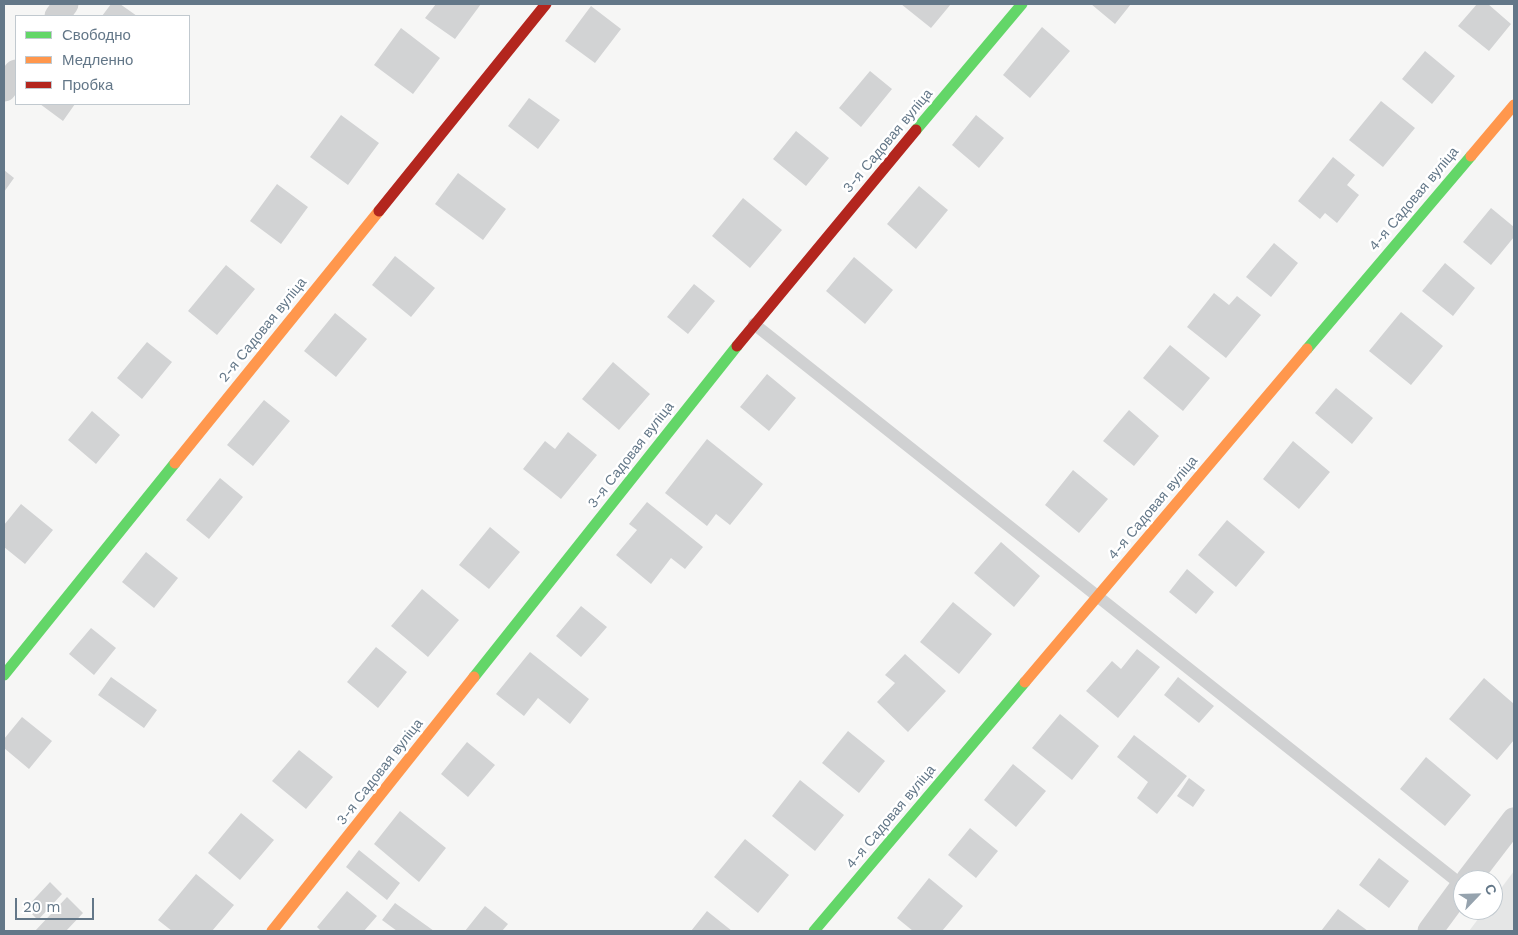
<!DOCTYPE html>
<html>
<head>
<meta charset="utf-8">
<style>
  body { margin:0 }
  #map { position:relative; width:1518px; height:935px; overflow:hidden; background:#f6f6f5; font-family:"Work Sans",sans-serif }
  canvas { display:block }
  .frame { position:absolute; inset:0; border:5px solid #637788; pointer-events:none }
  .legend { position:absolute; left:15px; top:15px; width:175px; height:90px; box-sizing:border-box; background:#fff; border:1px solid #c1c9cf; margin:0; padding:6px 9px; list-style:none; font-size:15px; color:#637788 }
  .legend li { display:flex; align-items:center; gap:10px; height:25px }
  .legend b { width:25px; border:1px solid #c1c9cf }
  .north { position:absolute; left:1453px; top:870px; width:50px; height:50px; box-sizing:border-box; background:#fff; border:1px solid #c1c9cf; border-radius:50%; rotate:66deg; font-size:14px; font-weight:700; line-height:20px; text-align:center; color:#637788 }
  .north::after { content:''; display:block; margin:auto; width:18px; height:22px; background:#96a3ae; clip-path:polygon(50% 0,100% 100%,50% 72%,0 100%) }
  .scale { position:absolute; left:15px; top:898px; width:79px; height:22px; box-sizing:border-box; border:2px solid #637788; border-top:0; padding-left:6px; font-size:15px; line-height:18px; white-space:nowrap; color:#637788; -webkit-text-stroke:4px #fff; paint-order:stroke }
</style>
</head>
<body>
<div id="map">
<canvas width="1518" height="935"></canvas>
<div class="frame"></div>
<ul class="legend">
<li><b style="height:6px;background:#63d668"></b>Свободно</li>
<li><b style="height:6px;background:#ff974d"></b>Медленно</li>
<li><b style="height:6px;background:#b3261e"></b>Пробка</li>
</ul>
<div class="north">С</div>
<div class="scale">20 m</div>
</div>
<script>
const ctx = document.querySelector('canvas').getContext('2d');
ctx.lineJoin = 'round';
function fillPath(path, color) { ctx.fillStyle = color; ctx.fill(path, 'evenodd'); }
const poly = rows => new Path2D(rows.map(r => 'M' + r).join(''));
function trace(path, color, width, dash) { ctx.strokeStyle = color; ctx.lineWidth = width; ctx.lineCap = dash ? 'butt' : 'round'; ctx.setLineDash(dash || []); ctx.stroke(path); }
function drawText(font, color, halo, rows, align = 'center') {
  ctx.font = font + ' "Work Sans",sans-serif'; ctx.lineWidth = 5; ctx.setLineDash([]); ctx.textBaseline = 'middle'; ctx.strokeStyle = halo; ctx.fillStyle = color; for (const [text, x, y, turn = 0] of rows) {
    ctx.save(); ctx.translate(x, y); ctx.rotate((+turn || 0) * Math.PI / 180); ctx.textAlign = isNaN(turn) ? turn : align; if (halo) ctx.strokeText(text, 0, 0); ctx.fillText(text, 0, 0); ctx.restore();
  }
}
const built = poly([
  [1514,871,1514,931,1469,931,1485,910,1493,910,1493,899]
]);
const building = poly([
  [111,4,120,4,137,16,102,16],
  [436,4,481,4,455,39,425,18],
  [901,4,951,4,931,28],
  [1091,4,1131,4,1115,24],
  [1477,4,1488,4,1511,24,1489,51,1458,26],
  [591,6,621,29,595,63,565,41],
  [1042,27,1070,51,1030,98,1003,75],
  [401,28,440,58,413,94,374,65],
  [1425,51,1455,76,1432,104,1402,79],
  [870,71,892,89,861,127,839,108],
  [529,98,560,120,538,149,508,126],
  [1381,101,1415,128,1383,167,1349,140],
  [40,104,75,104,63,121],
  [341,115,379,143,348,185,310,157],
  [976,115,1004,138,979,168,952,145],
  [796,131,829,158,806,186,773,159],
  [1333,157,1355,175,1347,185,1359,195,1337,223,1325,213,1320,219,1298,201],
  [4,170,14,178,4,192],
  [458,173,506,209,483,240,435,204],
  [277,184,308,207,281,244,250,221],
  [919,186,948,210,916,249,887,224],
  [743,198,782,230,750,268,712,236],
  [1491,208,1514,227,1514,237,1491,265,1463,242],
  [1274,243,1298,263,1271,297,1246,277],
  [395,256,435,288,411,317,372,285],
  [854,257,893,290,865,324,826,291],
  [1445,263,1475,288,1453,316,1422,291],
  [226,265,255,289,217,335,188,311],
  [694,284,715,301,688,334,667,317],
  [1214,293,1229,305,1237,296,1261,315,1226,358,1187,327],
  [1401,312,1443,346,1411,385,1369,351],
  [335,313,367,339,336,377,304,351],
  [147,342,172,362,142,399,117,378],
  [1170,345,1210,378,1183,411,1143,378],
  [613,362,650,394,619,430,582,399],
  [767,374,796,398,769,431,740,407],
  [1336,388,1373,418,1352,444,1315,413],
  [264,400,290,421,253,466,227,445],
  [1129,410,1159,436,1134,466,1103,441],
  [92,411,120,435,96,464,68,440],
  [568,432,597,455,561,499,523,469,545,441,555,449],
  [707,439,763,484,730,525,716,514,707,526,665,493],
  [1293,441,1330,472,1299,509,1263,479],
  [1073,470,1108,499,1079,533,1045,505],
  [220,478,243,497,209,539,186,520],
  [647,502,703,547,685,569,671,558,651,584,616,555,637,530,629,524],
  [21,504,53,530,25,564,4,547,4,525],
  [1227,520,1265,552,1236,587,1198,555],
  [490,527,520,552,489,589,459,565],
  [1001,542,1040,576,1014,607,974,573],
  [146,552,178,578,154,608,122,582],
  [1187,569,1214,592,1196,614,1169,592],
  [422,589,459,620,428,657,391,626],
  [953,602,992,634,959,674,920,642],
  [581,606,607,627,581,657,556,636],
  [91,628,116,648,94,675,69,654],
  [376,647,407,672,378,708,347,682],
  [1137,649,1160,667,1118,718,1086,691,1112,661,1121,669],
  [530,652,589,699,570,724,538,698,524,716,496,694],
  [905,654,946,691,908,732,877,702,895,683,885,675],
  [111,677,157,710,144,728,98,695],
  [1178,677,1214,706,1199,723,1164,695],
  [1484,678,1514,704,1514,740,1497,760,1449,719],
  [1060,714,1099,746,1072,780,1032,748],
  [22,717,52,741,29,769,4,748,4,739],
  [848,731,885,761,859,793,822,763],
  [1134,735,1187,776,1157,814,1137,798,1148,782,1117,757],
  [467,742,495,765,468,797,441,774],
  [299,750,333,777,306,809,272,781],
  [1426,757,1471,795,1445,826,1400,789],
  [1013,764,1046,791,1016,827,984,800],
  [1189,778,1205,790,1193,807,1177,796],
  [800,780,844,815,815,851,772,816],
  [400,811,446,848,419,882,374,844],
  [241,813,274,840,240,880,208,853],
  [970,828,998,851,976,878,948,855],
  [745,839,789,875,758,913,714,877],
  [359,850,400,883,387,900,346,867],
  [1379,858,1409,881,1389,908,1359,885],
  [196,874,234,905,212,931,172,931,158,920],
  [929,878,963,906,942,931,913,931,897,918],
  [50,882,62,894,38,920,26,908],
  [347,891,377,916,364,931,321,931,317,927],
  [67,897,83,913,66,931,35,931],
  [395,903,434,931,397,931,382,920],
  [485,906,508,924,502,931,465,931],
  [1338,909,1368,931,1321,931],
  [707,911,732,931,691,931]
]);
const lane = poly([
  [754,324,1463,886]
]);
const street = poly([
  [57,16,66,4],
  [4,89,16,72],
  [1468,880,1514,820],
  [1430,931,1463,886]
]);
const fast = poly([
  [916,130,1022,4],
  [1307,349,1471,156],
  [4,675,175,463],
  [474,677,737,346],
  [814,931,1025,682]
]);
const slow = poly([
  [1471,156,1514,105],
  [175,463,379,211],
  [1025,682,1307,349],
  [272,931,474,677]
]);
const jam = poly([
  [379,211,546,4],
  [737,346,916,130]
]);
const streetNames = [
  ["3-я Садовая вуліца",888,141,-50],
  ["4-я Садовая вуліца",1414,199,-50],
  ["2-я Садовая вуліца",263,330,-51],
  ["3-я Садовая вуліца",631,455,-52],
  ["4-я Садовая вуліца",1153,508,-50],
  ["3-я Садовая вуліца",380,772,-52],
  ["4-я Садовая вуліца",891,817,-50]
];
fillPath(built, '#e5e6e6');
fillPath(building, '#d2d3d4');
trace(lane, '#d0d1d2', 12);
trace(street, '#d0d1d2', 25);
trace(fast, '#63d668', 11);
trace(slow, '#ff974d', 11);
trace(jam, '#b3261e', 11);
drawText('14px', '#637788', '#fff', streetNames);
</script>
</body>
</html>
